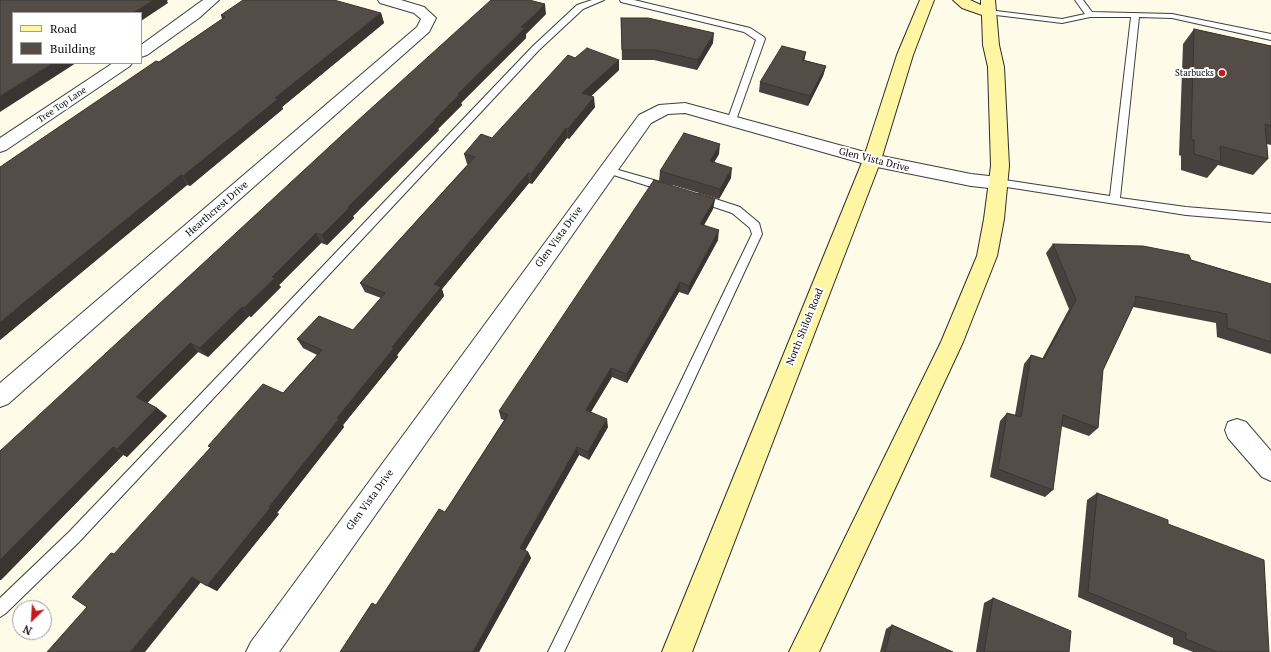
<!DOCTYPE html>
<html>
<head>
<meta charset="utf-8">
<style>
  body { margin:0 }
  #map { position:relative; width:1271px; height:652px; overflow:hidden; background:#fffbe9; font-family:"PT Serif",serif }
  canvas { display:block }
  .legend { position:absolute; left:12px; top:12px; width:130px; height:52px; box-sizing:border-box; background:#fff; border:1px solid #9d9d9d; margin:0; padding:5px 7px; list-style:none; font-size:12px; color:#0b0b0b }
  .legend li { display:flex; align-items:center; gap:8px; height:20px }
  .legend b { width:20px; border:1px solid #9d9d9d }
  .north { position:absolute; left:12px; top:600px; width:40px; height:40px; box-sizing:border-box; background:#fff; border:1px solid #9d9d9d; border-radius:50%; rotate:205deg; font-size:11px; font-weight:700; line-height:16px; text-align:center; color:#0b0b0b }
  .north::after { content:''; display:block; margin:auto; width:14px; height:18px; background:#c5191f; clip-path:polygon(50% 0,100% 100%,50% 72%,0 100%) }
</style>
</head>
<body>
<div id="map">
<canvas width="1271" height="652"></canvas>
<ul class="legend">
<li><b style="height:5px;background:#fff6a4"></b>Road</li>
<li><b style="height:11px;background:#544c47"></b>Building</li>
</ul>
<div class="north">N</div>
</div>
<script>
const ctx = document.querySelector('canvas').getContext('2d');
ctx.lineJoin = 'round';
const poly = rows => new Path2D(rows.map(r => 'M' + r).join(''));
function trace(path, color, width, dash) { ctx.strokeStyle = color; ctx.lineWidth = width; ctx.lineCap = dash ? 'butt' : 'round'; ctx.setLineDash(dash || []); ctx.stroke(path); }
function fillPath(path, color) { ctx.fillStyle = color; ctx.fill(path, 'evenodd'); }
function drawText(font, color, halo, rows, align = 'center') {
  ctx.font = font + ' "PT Serif",serif'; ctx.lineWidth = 4; ctx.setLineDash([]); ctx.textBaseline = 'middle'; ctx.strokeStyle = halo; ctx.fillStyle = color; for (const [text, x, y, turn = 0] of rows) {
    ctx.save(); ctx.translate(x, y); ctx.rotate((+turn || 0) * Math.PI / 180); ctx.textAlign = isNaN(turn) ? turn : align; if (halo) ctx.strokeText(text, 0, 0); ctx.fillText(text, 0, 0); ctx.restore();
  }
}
const lane = poly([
  [592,0,604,0,583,9,539,50,79,542,5,614,0,617,0,598,69,532,533,46,577,5,592,0],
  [620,0,634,0,750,28,764,37,765,39,735,123,729,123,727,121,756,40,744,32,621,2,620,0],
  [1075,0,1083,0,1092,12,1172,14,1271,34,1271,40,1172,18,1139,17,1120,198,1186,207,1271,214,1271,222,1186,215,994,185,993,183,994,181,998,179,1110,196,1131,17,1090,17,1062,23,988,14,984,12,988,10,1062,19,1085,14,1075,0],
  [608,167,671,185,672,188,671,191,667,192,604,172,603,170,604,168,608,167],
  [700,194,740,207,759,223,762,234,683,404,564,652,548,652,672,400,752,234,750,228,732,213,696,201,695,198,696,195,700,194]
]);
const street = poly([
  [203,0,219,0,199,18,147,55,141,57,141,45,203,0],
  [378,0,401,0,424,7,436,18,429,32,8,404,0,407,0,383,417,27,421,19,414,13,380,3,378,0],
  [113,63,132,63,130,66,6,150,0,152,0,138,113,63],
  [685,103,872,154,971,174,998,177,1005,178,1007,183,1005,188,998,189,971,186,872,166,685,113,668,114,651,123,279,652,246,652,251,642,639,115,659,105,685,103],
  [1237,419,1246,422,1271,451,1271,481,1262,477,1228,438,1225,430,1228,422,1237,419]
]);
const secondary = poly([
  [920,0,934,0,913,55,881,160,692,652,662,652,863,160,897,55,920,0],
  [953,0,970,0,981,5,981,0,995,0,999,45,1004,67,1009,166,1004,219,997,256,963,342,819,652,789,652,941,342,977,256,984,219,991,166,988,67,983,45,982,15,962,8,953,0]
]);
const wall = poly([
  [381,13,384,23,282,107,283,109,190,186,187,185,0,340,159,62,222,19,221,15],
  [546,14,526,34,526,38,461,103,462,105,438,129,439,130,353,216,354,218,327,245,321,243,279,285,281,287,251,317,249,316,208,357,198,352,147,403,157,408,167,416,127,457,123,455,1,580,355,123],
  [621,18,713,43,697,70,654,60,622,60],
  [1194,29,1271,46,1271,145,1267,144,1268,159,1253,175,1218,165,1207,178,1181,170,1181,156,1179,155,1183,44],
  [806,52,804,60,826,66,823,76,808,106,759,92,760,82],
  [575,58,619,60,619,70,591,96,595,107,569,139,567,138,532,184,529,183,442,289,444,296,397,355,398,357,343,425,344,427,277,513,279,514,217,591,201,582,87,607,211,448,208,446,283,393,317,355,303,348,297,339,353,330,381,298,365,292,360,283,468,164,467,164,464,154,492,138],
  [719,154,714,162,731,178,719,199,659,181,660,171],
  [715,199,713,209,704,225,718,240,688,295,679,292,627,383,612,377,591,412,608,427,589,460,579,455,525,550,528,552,531,558,479,652,340,652,376,605,445,512,504,420,501,419,499,411],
  [1053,244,1191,260,1271,284,1271,354,1217,337,1216,323,1133,307,1103,370,1098,428,1089,436,1061,426,1053,490,1045,497,990,477,1000,421,1007,413,1015,415,1024,364,1031,355,1042,359,1069,309,1046,253],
  [1097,493,1168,524,1269,652,1193,652,1173,644,1173,638,1078,597,1087,500],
  [993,598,1069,652,976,652,984,603],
  [892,625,953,652,880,652,886,629]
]);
const shadedWall = poly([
  [153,0,168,0,167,1,168,3,141,21,141,13,133,13],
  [545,4,546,14,526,34,526,38,461,103,462,105,438,129,439,130,353,216,354,218,327,245,322,235,348,207,434,120,521,27],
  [381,13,384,23,282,107,283,109,190,186,183,176,275,98],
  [714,33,713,43,697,70,698,60],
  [806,52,804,62,802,60],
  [619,60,619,70,583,104,582,93],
  [53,63,76,63,0,112,0,96],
  [826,66,823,76,808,106,810,96],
  [594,97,595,107,569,139,568,129],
  [566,128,567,138,532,184,531,174],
  [720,144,719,154,709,171,710,161],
  [732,168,731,178,719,199,720,189],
  [528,173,529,183,442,289,444,296,397,355,398,357,343,425,344,427,277,513,279,514,217,591,207,586,269,507,337,418,392,347,434,284],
  [181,175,187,185,0,340,0,322],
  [715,199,713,209,699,234,700,224],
  [719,230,718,240,688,295,689,286],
  [316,233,321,243,279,285,281,287,251,317,244,308,272,277],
  [680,282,679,292,627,383,627,374],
  [242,307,249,316,208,357,200,348],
  [190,343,198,352,145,405,136,397],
  [611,368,612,377,587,418,586,410],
  [157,408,167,416,127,457,117,449],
  [607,419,608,427,589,460,588,452],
  [113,447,123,455,1,580,0,580,0,560],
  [577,447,579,455,523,554,520,548],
  [528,552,531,558,479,652,473,652],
  [192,577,201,582,145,652,130,652]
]);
const building = poly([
  [0,0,153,0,133,13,13,13,13,63,53,63,0,96,0,0],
  [243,0,334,0,381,13,275,98,278,99,183,176,181,175,0,322,0,167,156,61,159,62,225,17,221,15,243,0],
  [491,0,529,0,545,4,521,27,525,28,458,94,459,95,434,120,436,120,348,207,349,208,322,235,316,233,272,277,275,278,244,308,242,307,200,348,190,343,136,397,157,408,117,449,113,447,0,560,0,451,355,123,491,0],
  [621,18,648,18,714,33,698,60,655,50,622,50,621,18],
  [1194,29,1271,46,1271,126,1265,124,1268,159,1220,146,1221,162,1194,154,1194,140,1191,140,1194,29],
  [782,46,806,52,802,60,826,66,810,96,760,82,782,46],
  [587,48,619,60,582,93,594,97,568,129,566,128,531,174,528,173,434,284,441,287,392,347,394,348,337,418,339,419,269,507,271,507,207,586,192,577,130,652,47,652,87,607,72,597,111,553,114,554,211,447,208,446,263,384,283,393,322,350,297,339,319,316,353,330,385,293,360,283,475,157,464,154,481,134,492,138,568,55,575,58,587,48],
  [684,133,720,144,710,161,732,168,720,189,660,171,684,133],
  [654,180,715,199,700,224,719,230,689,286,680,282,627,374,611,368,586,410,607,419,588,452,577,447,520,548,528,552,473,652,340,652,372,603,376,605,439,509,445,512,508,415,499,411,654,180],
  [1053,244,1143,246,1189,255,1191,260,1271,284,1271,342,1227,328,1227,314,1135,296,1136,300,1103,370,1098,428,1063,415,1053,490,998,469,1007,413,1021,417,1031,355,1044,359,1076,300,1053,244],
  [1097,493,1168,520,1168,524,1264,560,1269,652,1217,652,1186,639,1186,633,1088,592,1097,493],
  [993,598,1071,631,1069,652,984,652,993,598],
  [892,625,953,652,885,652,892,625]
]);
const markers = [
  [1222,73,4,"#c5191f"]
];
const farPoinames = [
  ["Starbucks",1214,73]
];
const farStreetnames = [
  ["Tree Top Lane",62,105,-34]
];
const streetNames = [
  ["Glen Vista Drive",874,160,14],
  ["Hearthcrest Drive",217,209,-41],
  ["Glen Vista Drive",559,237,-54],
  ["North Shiloh Road",805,327,-68],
  ["Glen Vista Drive",370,500,-54]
];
trace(lane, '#3e3e3e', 2);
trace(street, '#3e3e3e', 2);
trace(secondary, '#2d2d2d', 2);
fillPath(lane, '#fff');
fillPath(street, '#fff');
fillPath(secondary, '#fff6a4');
fillPath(wall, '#48413d');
fillPath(shadedWall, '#3b3532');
fillPath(building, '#544c47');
trace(building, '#3b3532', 1);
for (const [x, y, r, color] of markers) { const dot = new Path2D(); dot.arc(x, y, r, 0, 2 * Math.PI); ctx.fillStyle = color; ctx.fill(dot); trace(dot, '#fff', 1.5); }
drawText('9px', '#0b0b0b', '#fff', farPoinames, 'right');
drawText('9px', '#0b0b0b', '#fff', farStreetnames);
drawText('10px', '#0b0b0b', '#fff', streetNames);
</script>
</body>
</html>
